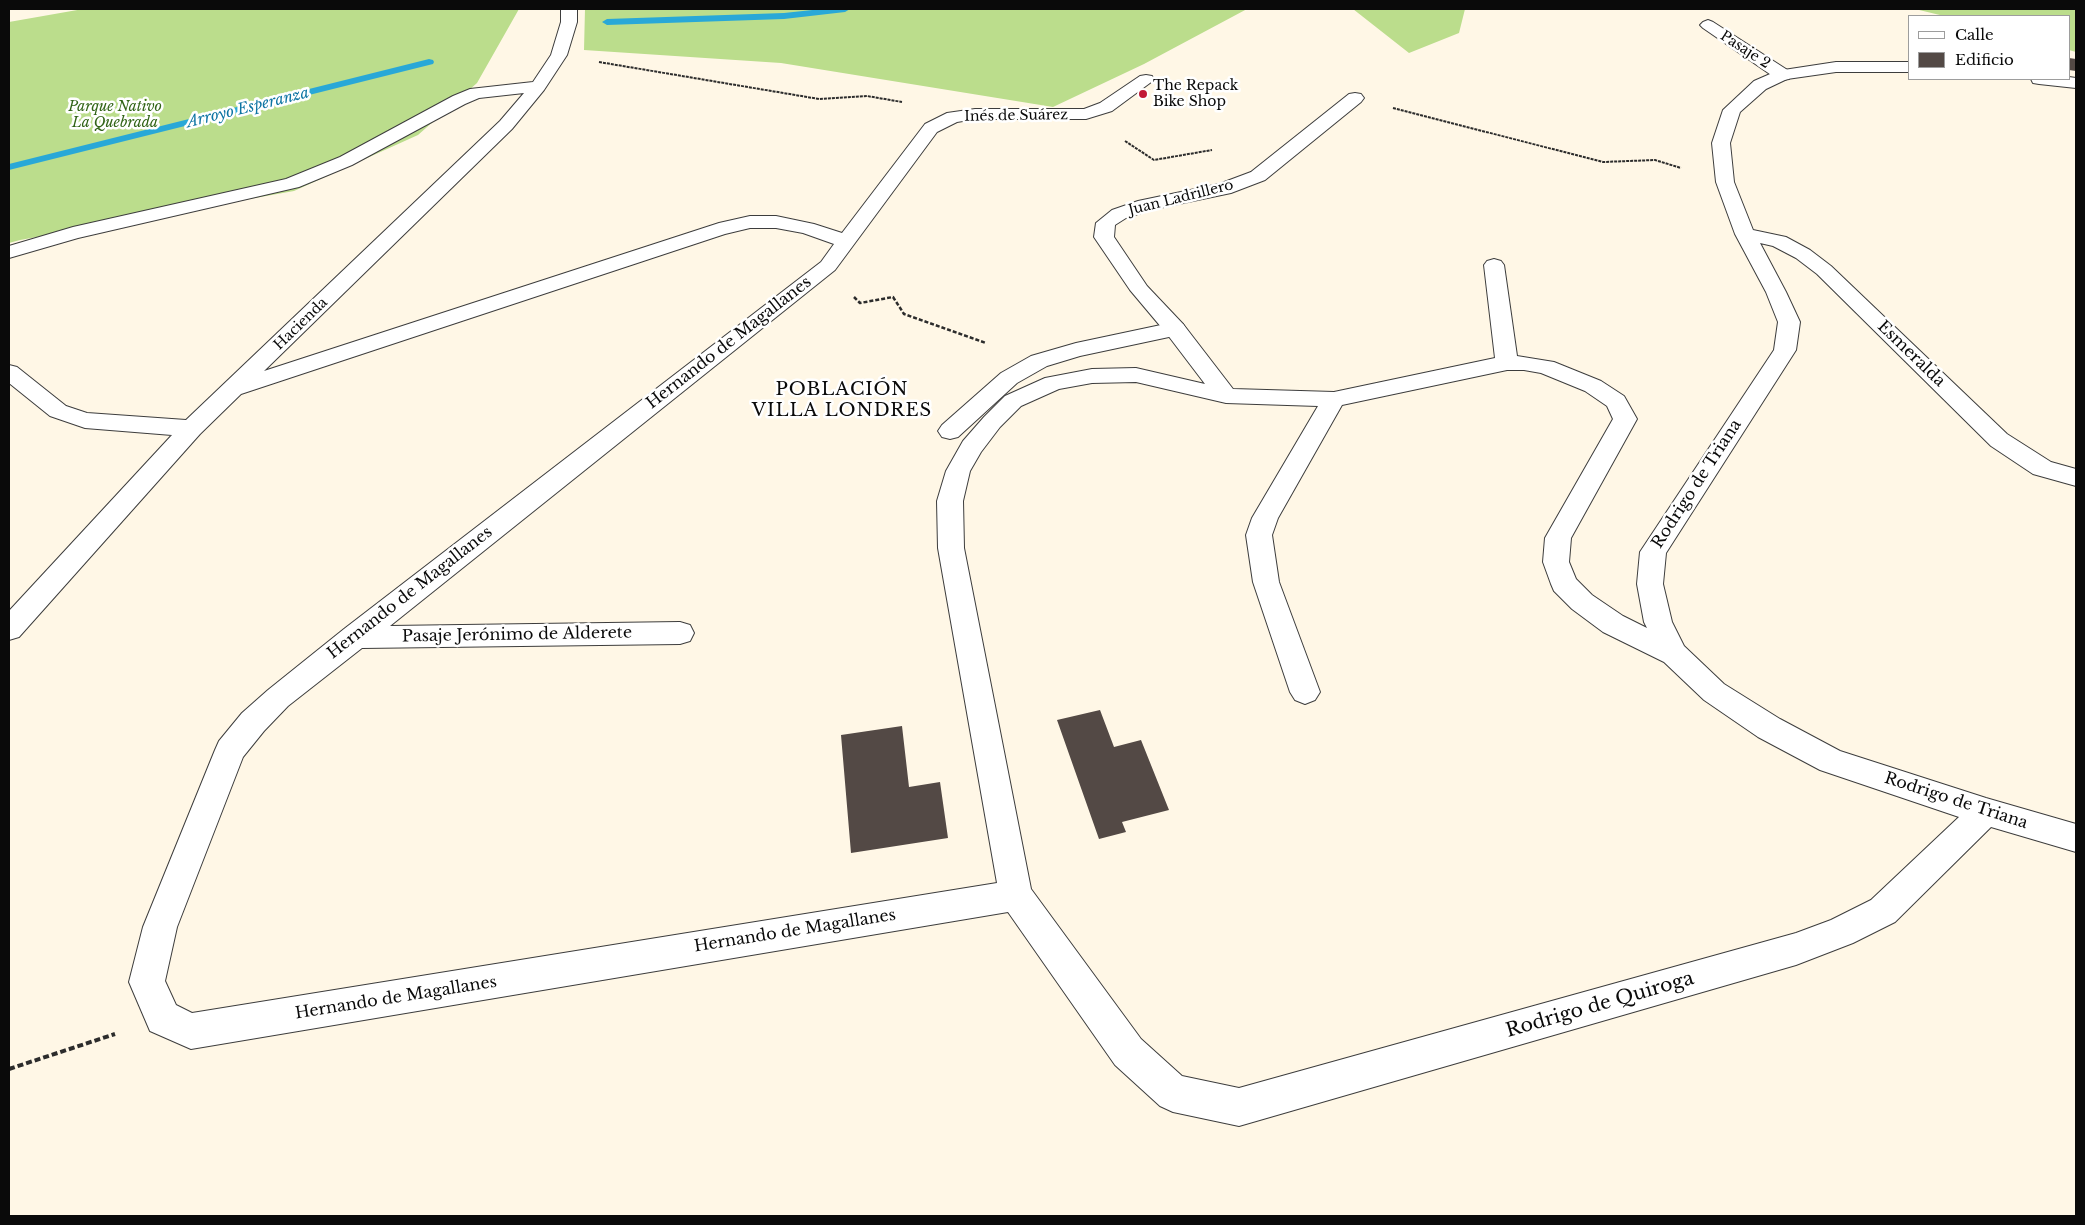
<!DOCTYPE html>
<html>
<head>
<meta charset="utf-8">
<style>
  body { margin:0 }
  #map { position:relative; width:2085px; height:1225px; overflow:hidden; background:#fff7e6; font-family:"Libre Baskerville",serif }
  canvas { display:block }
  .frame { position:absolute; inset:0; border:10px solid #0a0a0a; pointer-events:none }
  .legend { position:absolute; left:1908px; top:15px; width:162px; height:65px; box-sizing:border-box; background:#fff; border:1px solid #9d9d9d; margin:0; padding:6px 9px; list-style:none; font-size:15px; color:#0a0a0a }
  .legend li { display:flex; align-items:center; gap:10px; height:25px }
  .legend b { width:25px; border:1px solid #9d9d9d }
</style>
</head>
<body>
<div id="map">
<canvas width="2085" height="1225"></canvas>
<div class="frame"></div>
<ul class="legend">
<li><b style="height:6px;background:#fff"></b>Calle</li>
<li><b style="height:14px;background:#534945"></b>Edificio</li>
</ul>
</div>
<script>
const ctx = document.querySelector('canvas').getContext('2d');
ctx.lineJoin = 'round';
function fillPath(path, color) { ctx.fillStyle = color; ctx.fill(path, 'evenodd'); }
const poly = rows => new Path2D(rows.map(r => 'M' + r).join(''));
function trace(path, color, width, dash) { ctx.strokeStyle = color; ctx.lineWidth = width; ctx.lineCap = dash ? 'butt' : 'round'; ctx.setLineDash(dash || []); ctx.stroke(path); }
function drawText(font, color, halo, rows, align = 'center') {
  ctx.font = font + ' "Libre Baskerville",serif'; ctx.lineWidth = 5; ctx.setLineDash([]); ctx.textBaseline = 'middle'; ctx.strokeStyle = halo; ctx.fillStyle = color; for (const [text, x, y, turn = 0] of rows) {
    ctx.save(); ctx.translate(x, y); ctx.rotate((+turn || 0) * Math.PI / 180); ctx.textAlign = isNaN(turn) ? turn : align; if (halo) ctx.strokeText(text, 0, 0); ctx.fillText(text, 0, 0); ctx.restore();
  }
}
const forest = poly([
  [83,9,519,9,477,83,418,135,294,191,20,240,9,243,9,22],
  [585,9,1247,9,1144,64,1053,107,781,63,584,50],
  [1353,9,1465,9,1459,33,1409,53],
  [1915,9,2076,9,2076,52,2069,50,2069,16,1944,16]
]);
const stream = poly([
  [822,9,850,9,845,12,784,19,607,25,602,22,607,19,784,13,822,9],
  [429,59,433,60,434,62,433,64,9,170,9,164,429,59]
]);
const building = poly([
  [2069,58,2076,59,2076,71,2069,70],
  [1100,710,1114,747,1141,740,1169,810,1122,822,1126,832,1099,839,1057,720],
  [902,726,909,787,940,782,948,838,851,853,841,735]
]);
const pathFar2 = poly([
  [599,62,819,99,867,96,902,102],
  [1393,108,1603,162,1655,160,1681,168],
  [1125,141,1154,160,1212,150]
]);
const pathFar1 = poly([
  [854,297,860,303,893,297,904,314,986,343]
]);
const path = poly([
  [9,1069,115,1034]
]);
const lane = poly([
  [1708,20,1713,22,1789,71,1791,75,1789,79,1783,80,1777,79,1703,28,1700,25,1703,22,1708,20],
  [1175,322,1183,324,1186,329,1183,334,1080,356,1047,366,1017,383,958,437,950,439,942,437,938,431,942,425,1001,373,1031,356,1076,343,1175,322]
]);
const street = poly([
  [561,9,577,9,577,22,567,55,544,90,512,129,264,371,719,223,750,216,776,216,814,224,842,233,925,124,947,113,975,109,1084,109,1100,103,1140,76,1146,75,1152,76,1154,80,1112,111,1086,119,975,119,957,122,937,132,835,270,390,626,680,622,690,625,694,633,690,641,680,644,362,648,288,706,264,731,243,757,177,927,165,981,176,1005,192,1013,997,883,938,548,937,501,946,471,963,441,984,417,1005,396,1045,378,1092,369,1136,368,1205,384,1167,334,1130,290,1094,237,1096,223,1112,210,1138,201,1219,184,1251,172,1349,94,1355,93,1361,94,1364,98,1361,102,1265,180,1231,193,1150,210,1126,218,1115,225,1114,237,1147,286,1183,324,1233,389,1334,392,1495,358,1484,265,1487,261,1494,259,1501,261,1504,265,1517,356,1554,362,1601,381,1624,396,1637,419,1571,538,1569,562,1576,579,1592,595,1623,616,1647,628,1644,622,1637,584,1640,552,1774,350,1778,322,1766,292,1735,234,1716,182,1712,143,1723,110,1754,81,1777,71,1836,62,1909,62,1909,72,1836,72,1787,79,1766,89,1740,112,1730,143,1734,182,1753,230,1786,237,1810,250,1831,266,2007,434,2051,462,2076,469,2076,486,2033,474,1991,446,1817,274,1796,258,1773,246,1760,243,1786,292,1800,322,1796,350,1666,553,1663,584,1672,622,1684,646,1724,684,1780,719,1840,751,1986,798,2076,824,2076,852,1991,827,1895,922,1853,943,1796,965,1239,1126,1173,1112,1160,1106,1115,1065,1008,912,191,1049,150,1031,129,982,143,927,215,750,219,741,242,713,268,690,344,629,821,262,834,244,803,233,776,228,750,228,725,234,241,394,200,434,19,637,9,640,9,611,172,435,85,428,50,416,9,383,9,365,17,367,66,406,87,413,186,420,500,121,524,93,479,98,465,104,352,165,299,187,78,238,9,258,9,246,73,227,286,179,340,157,453,96,470,89,533,82,551,55,561,22,561,9],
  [1507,370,1524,370,1541,373,1585,391,1607,406,1613,419,1545,538,1543,562,1551,584,1554,591,1572,609,1603,632,1664,662,1704,700,1758,737,1820,770,1959,817,1871,900,1831,920,1796,933,1239,1088,1182,1076,1141,1039,1031,889,964,548,963,501,970,471,981,452,1000,427,1021,406,1059,389,1092,383,1136,382,1226,403,1318,406,1252,518,1246,535,1253,582,1290,692,1295,700,1305,704,1315,700,1320,692,1279,582,1272,535,1278,518,1342,405,1507,370],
  [2069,77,2076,78,2076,88,2039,84,2033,83,2031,79,2069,79,2069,77]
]);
const markers = [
  [1143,94,5,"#c21937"]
];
const farStreetnames = [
  ["Pasaje 2",1745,50,33],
  ["Inés de Suárez",1016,116,-1],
  ["Juan Ladrillero",1181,198,-14],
  ["Hacienda",301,324,-44]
];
const farPoinames = [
  ["The Repack",1153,86],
  ["Bike Shop",1153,102]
];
const farParknames = [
  ["Parque Nativo",115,107],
  ["La Quebrada",115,123]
];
const farWaternames = [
  ["Arroyo Esperanza",248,108,-14]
];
const streetNames = [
  ["Hernando de Magallanes",729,343,-38],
  ["Esmeralda",1911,354,44],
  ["Rodrigo de Triana",1697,484,-57],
  ["Hernando de Magallanes",410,593,-38],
  ["Pasaje Jerónimo de Alderete",517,635,-1],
  ["Rodrigo de Triana",1956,801,18],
  ["Hernando de Magallanes",795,931,-9],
  ["Hernando de Magallanes",396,998,-9]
];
const neighbourhoodNames = [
  ["POBLACIÓN",842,390],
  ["VILLA LONDRES",842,411]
];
const nearStreetnames = [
  ["Rodrigo de Quiroga",1600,1005,-16]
];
fillPath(forest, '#bbdd8c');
fillPath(stream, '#29a8d7');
fillPath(building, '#534945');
trace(lane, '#3d3d3d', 2);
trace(street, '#3d3d3d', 2);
trace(pathFar2, '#2c2c2c', 2, [3, 1]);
trace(pathFar1, '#2c2c2c', 2.5, [4, 2]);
trace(path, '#2c2c2c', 4, [6, 3]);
fillPath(lane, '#fff');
fillPath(street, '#fff');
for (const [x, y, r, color] of markers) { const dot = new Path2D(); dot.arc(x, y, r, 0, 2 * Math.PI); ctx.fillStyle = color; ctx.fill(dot); trace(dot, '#fff', 2); }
drawText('14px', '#0a0a0a', '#fff', farStreetnames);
drawText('14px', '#0a0a0a', '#fff', farPoinames, 'left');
drawText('italic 14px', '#316417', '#fff', farParknames);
drawText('italic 15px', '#0c74a2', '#fff', farWaternames);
drawText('16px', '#0a0a0a', '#fff', streetNames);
ctx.letterSpacing = '1px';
drawText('18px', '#0a0a0a', '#fff', neighbourhoodNames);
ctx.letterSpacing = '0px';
drawText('19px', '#0a0a0a', '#fff', nearStreetnames);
</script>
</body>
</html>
